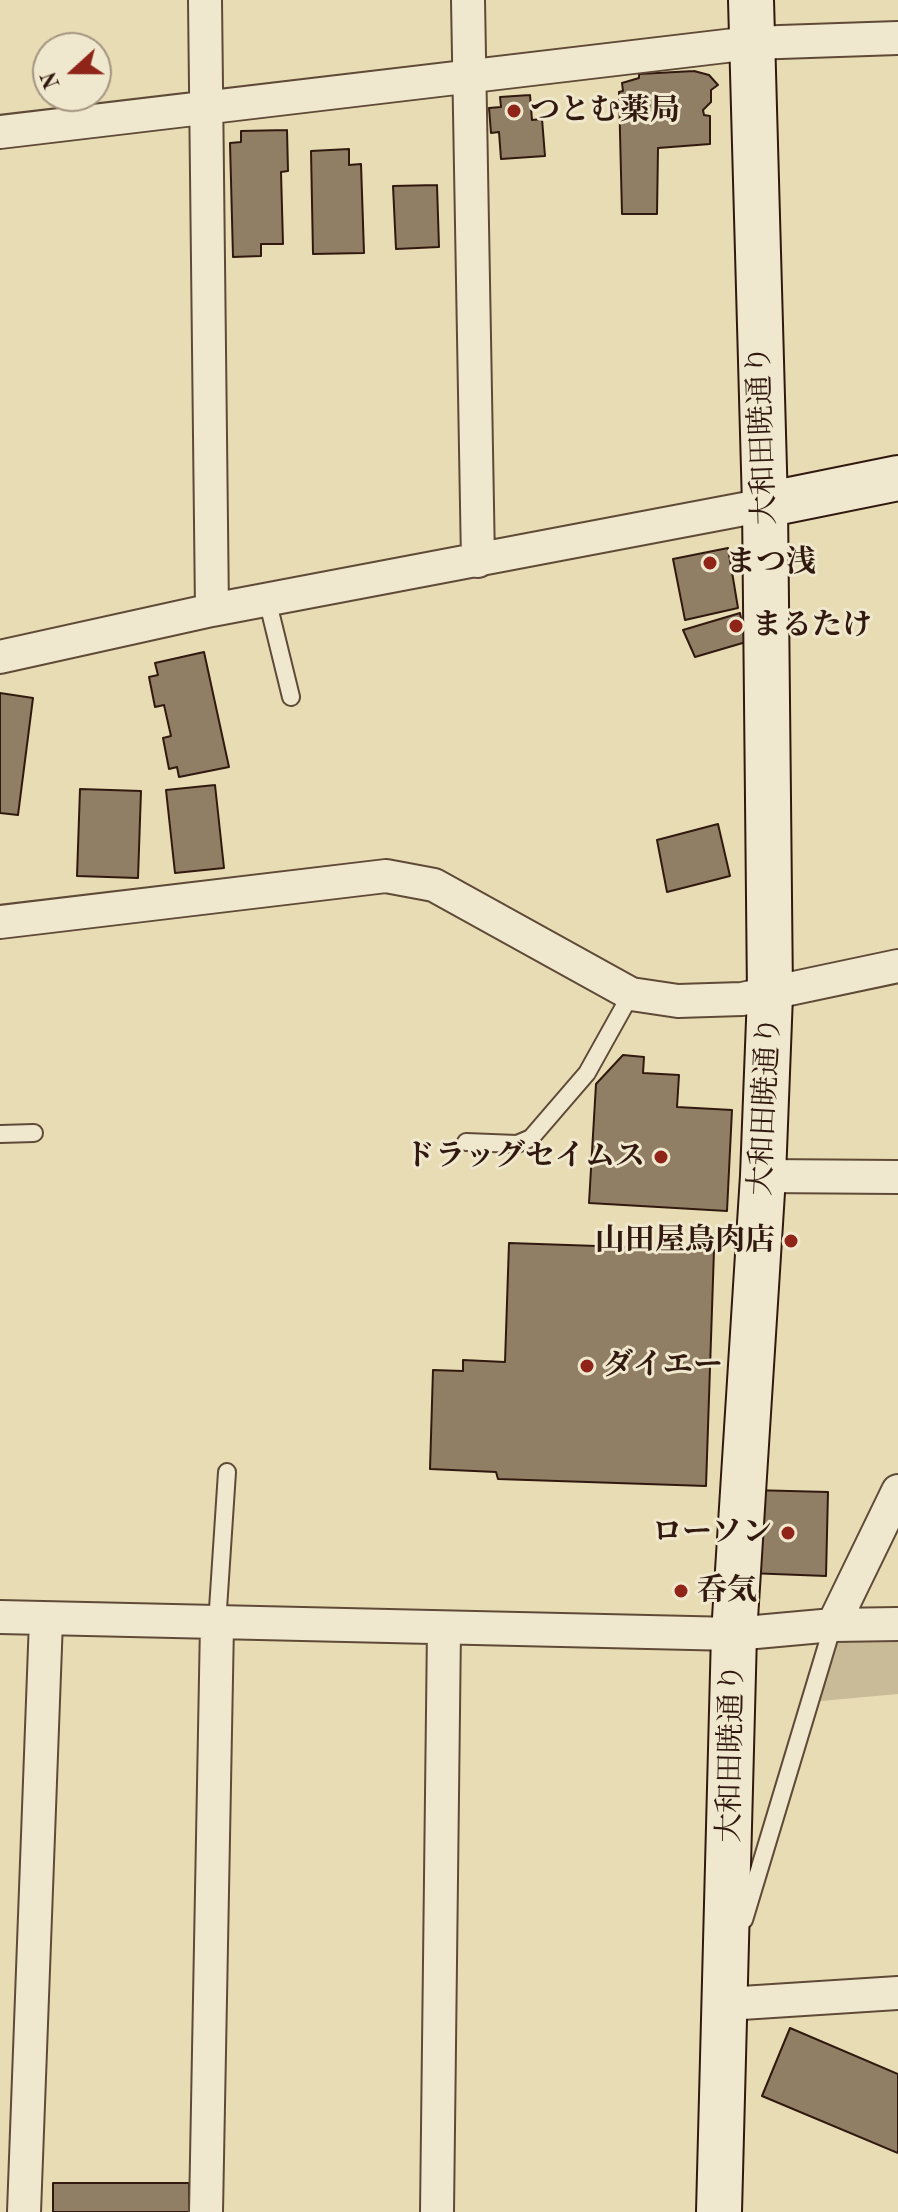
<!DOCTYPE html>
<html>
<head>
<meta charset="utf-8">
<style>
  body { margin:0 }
  #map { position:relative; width:898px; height:2212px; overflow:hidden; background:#e8dcb4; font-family:"Old Standard TT",serif }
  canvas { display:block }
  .north { position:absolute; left:32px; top:32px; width:80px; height:80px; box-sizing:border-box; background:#f0e8ce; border:2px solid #a49582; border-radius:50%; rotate:249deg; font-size:22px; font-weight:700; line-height:32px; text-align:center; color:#31190f }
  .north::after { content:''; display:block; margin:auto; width:28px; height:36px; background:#8f2418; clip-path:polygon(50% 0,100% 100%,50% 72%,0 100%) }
</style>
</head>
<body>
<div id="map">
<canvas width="898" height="2212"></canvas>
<div class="north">N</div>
</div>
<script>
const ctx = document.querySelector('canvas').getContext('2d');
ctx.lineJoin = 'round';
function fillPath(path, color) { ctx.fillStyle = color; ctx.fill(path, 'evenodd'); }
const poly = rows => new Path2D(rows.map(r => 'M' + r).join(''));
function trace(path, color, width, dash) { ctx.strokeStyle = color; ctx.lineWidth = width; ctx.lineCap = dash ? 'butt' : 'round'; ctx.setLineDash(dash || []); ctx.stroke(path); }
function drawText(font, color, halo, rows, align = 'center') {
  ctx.font = font + ' "Old Standard TT","Noto Serif JP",serif'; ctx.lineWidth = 6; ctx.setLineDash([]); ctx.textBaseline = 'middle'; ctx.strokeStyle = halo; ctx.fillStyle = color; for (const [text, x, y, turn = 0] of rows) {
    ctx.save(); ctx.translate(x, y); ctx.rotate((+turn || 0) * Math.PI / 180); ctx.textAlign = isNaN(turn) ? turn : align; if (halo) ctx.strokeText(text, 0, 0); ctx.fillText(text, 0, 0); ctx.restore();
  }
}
const green = poly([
  [898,1624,898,1694,810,1702,833,1625]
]);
const building = poly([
  [694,71,709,75,718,85,711,90,711,102,703,110,704,115,710,116,710,144,658,148,657,214,622,214,619,92,623,91,622,83,639,78,639,74,694,71],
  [530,95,532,120,542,119,545,156,501,159,499,132,491,133,489,108,501,107,500,97,530,95],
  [287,130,288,171,281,172,283,244,261,244,261,256,233,257,230,143,241,142,241,131,287,130],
  [349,149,349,165,361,164,364,253,313,254,311,151,349,149],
  [437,185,439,247,396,249,393,186,437,185],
  [728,548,738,608,685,620,673,559,728,548],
  [740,613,746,642,695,657,683,630,740,613],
  [204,652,229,767,179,777,177,767,169,769,163,738,171,736,164,705,155,707,149,677,158,675,155,663,204,652],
  [0,693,33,698,18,815,0,813,0,693],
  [215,785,224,868,175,873,166,790,215,785],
  [80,789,141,791,138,878,77,876,80,789],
  [718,824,730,876,667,892,657,840,718,824],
  [623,1055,644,1057,643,1073,679,1075,677,1107,732,1110,727,1211,589,1203,596,1084,623,1055],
  [509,1243,714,1250,706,1486,498,1479,496,1472,430,1469,433,1370,463,1371,463,1360,505,1362,509,1243],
  [751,1490,828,1492,826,1576,748,1573,751,1490],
  [790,2028,898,2074,898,2153,762,2096,790,2028],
  [53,2183,189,2183,189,2212,53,2212,53,2183]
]);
const lane = poly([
  [267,599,291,697],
  [0,1134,34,1133],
  [466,1142,517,1144,531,1138,587,1073,631,994],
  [217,1624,227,1472],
  [744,1920,833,1625]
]);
const street = poly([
  [205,0,212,610],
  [468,0,478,561],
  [0,132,751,43,898,38],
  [0,657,212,610,765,505],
  [0,922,386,876,434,885,631,994,678,1001,742,999,898,966],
  [763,1176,898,1177],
  [0,1617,734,1634,833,1625,898,1491],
  [833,1625,898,1624],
  [726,2004,898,1993],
  [24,2212,46,1620],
  [206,2212,217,1624],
  [437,2212,444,1628]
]);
const secondary = poly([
  [765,505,898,478],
  [719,2212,734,1634,763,1176,770,995,765,505,751,0]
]);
const markers = [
  [514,111,8,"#8f2418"],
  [710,563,8,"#8f2418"],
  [736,626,8,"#8f2418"],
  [661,1157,8,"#8f2418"],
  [791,1241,8,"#8f2418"],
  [587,1366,8,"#8f2418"],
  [788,1533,8,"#8f2418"],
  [681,1591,8,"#8f2418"]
];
const poiNames = [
  ["つとむ薬局",530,111],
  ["まつ浅",726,563],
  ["まるたけ",752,626],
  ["ドラッグセイムス",645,1157,"right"],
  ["山田屋鳥肉店",775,1241,"right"],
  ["ダイエー",603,1366],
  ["ローソン",772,1533,"right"],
  ["呑気",697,1591]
];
const streetNames = [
  ["大和田暁通り",763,435,-92],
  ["大和田暁通り",766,1106,-87],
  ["大和田暁通り",732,1753,-89]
];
fillPath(green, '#c9bb98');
fillPath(building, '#907e65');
trace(building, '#31190f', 2);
trace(lane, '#5f4a38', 20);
trace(street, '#5f4a38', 36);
trace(secondary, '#31190f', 48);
trace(lane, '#f0e8ce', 16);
trace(street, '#f0e8ce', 32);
trace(secondary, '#f0e8ce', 44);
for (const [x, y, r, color] of markers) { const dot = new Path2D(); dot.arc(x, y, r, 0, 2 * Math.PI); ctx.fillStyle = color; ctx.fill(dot); trace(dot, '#f0e8ce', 3); }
drawText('bold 30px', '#31190f', '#f0e8ce', poiNames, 'left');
drawText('30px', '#31190f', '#f0e8ce', streetNames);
</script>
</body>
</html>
